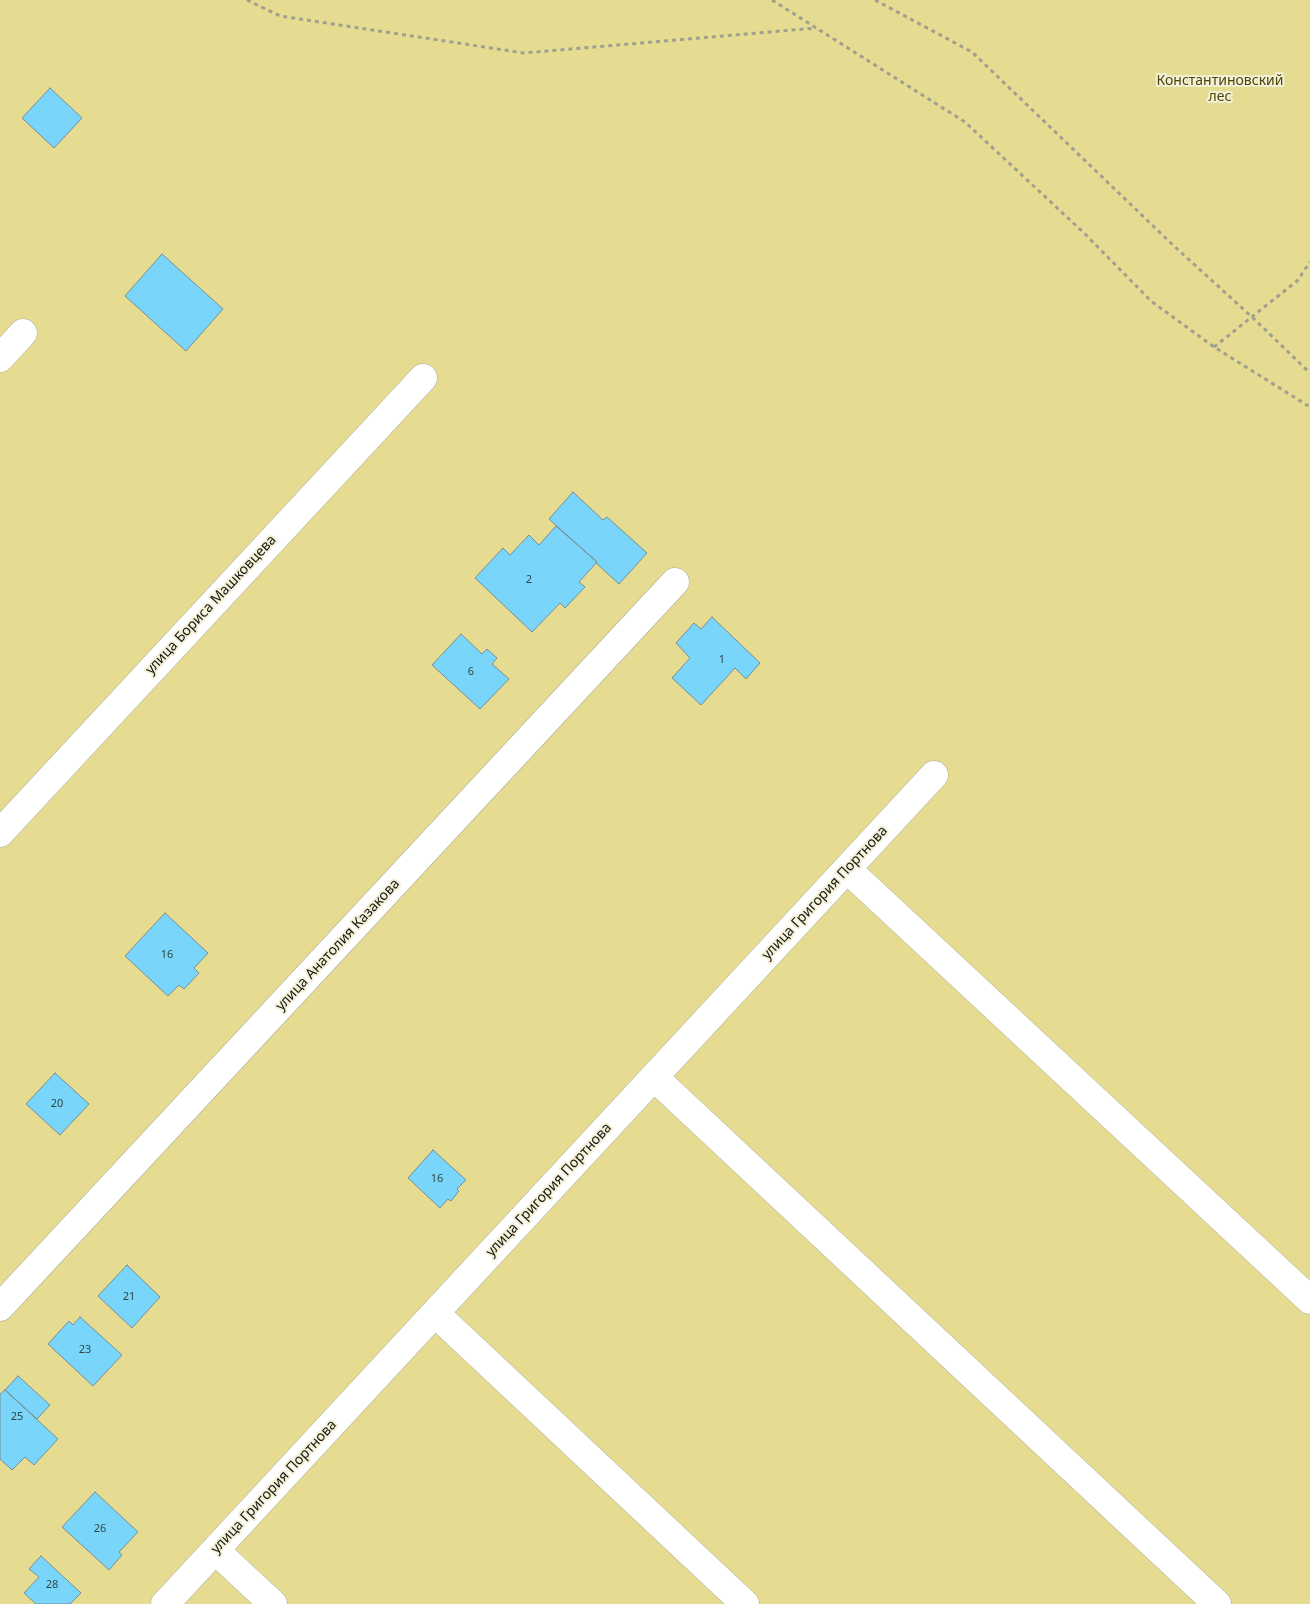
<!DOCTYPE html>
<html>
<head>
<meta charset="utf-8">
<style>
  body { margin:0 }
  canvas { display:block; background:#f4f1db }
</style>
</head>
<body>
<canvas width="1310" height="1604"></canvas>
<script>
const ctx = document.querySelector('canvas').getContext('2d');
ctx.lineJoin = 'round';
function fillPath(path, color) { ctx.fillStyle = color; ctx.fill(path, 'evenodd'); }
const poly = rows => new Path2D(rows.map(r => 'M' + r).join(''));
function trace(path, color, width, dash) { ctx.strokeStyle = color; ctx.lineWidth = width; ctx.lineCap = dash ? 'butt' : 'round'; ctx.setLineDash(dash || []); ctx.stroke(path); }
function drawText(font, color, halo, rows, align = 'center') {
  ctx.font = font + ' "Noto Sans",sans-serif'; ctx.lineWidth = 4; ctx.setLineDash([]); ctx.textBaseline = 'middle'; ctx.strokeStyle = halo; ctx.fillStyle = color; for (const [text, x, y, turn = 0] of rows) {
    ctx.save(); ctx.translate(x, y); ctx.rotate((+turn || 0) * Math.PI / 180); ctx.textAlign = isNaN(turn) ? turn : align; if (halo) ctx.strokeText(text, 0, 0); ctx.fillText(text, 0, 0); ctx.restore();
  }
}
const green = poly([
  [0,0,1310,0,1310,1604,0,1604]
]);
const building = poly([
  [50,88,82,118,54,148,22,118,50,88],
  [162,254,223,309,186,351,125,296,162,254],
  [573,492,603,520,607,517,647,553,619,584,596,563,597,562,549,519,573,492],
  [556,526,597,562,579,582,585,587,565,608,560,603,532,632,475,578,503,548,510,555,529,535,539,545,556,526],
  [712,617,760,663,746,679,735,668,701,705,672,678,690,658,676,643,694,623,701,629,712,617],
  [461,634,482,654,487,649,497,658,492,664,509,679,480,709,432,665,461,634],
  [165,913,208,953,194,968,199,973,184,989,179,985,168,996,125,956,165,913],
  [55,1073,89,1104,60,1135,26,1104,55,1073],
  [433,1150,466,1180,457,1189,459,1191,451,1201,448,1199,440,1208,408,1178,433,1150],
  [127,1265,160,1297,132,1328,98,1296,127,1265],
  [80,1317,122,1355,93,1386,48,1344,69,1321,73,1325,80,1317],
  [18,1376,50,1405,37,1419,5,1390,18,1376],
  [5,1390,58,1439,34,1465,25,1457,12,1470,0,1459,0,1394,5,1390],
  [95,1492,138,1532,119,1552,122,1555,109,1570,62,1527,95,1492],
  [41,1556,81,1593,70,1604,36,1604,24,1593,39,1577,29,1569,41,1556]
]);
const path = poly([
  [247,0,280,16,524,53,816,28],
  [772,0,965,122,1084,233,1151,301,1214,347,1310,407],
  [875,0,972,52,1174,246,1252,317,1310,373],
  [1214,347,1297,281,1310,262]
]);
const minor = poly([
  [0,358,23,333],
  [0,833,423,378],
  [847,869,1310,1300],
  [654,1077,1217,1604],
  [0,1307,675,582],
  [435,1313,745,1604],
  [215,1550,273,1604],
  [165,1604,934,775]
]);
const numberNames = [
  ["2",529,580],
  ["1",722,660],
  ["6",471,672],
  ["16",167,955],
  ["20",57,1104],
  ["16",437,1179],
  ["21",129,1297],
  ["23",85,1350],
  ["25",17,1417],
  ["26",100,1529],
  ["28",52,1585]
];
const parkNames = [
  ["Константиновский",1220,81],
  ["лес",1220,97]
];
const streetNames = [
  ["улица Бориса Машковцева",211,605,-47],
  ["улица Григория Портнова",825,893,-47],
  ["улица Анатолия Казакова",338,945,-47],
  ["улица Григория Портнова",549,1190,-47],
  ["улица Григория Портнова",274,1487,-47]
];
fillPath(green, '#e5dc92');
fillPath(building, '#79d6fa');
trace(building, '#788e97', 1);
trace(minor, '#adab96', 29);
trace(path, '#a1a08f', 3, [4, 4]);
trace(minor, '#fff', 28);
drawText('11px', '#30474a', null, numberNames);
drawText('14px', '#4c4503', '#f4f1db', parkNames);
drawText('14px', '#17170f', '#f4f1db', streetNames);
</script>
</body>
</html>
